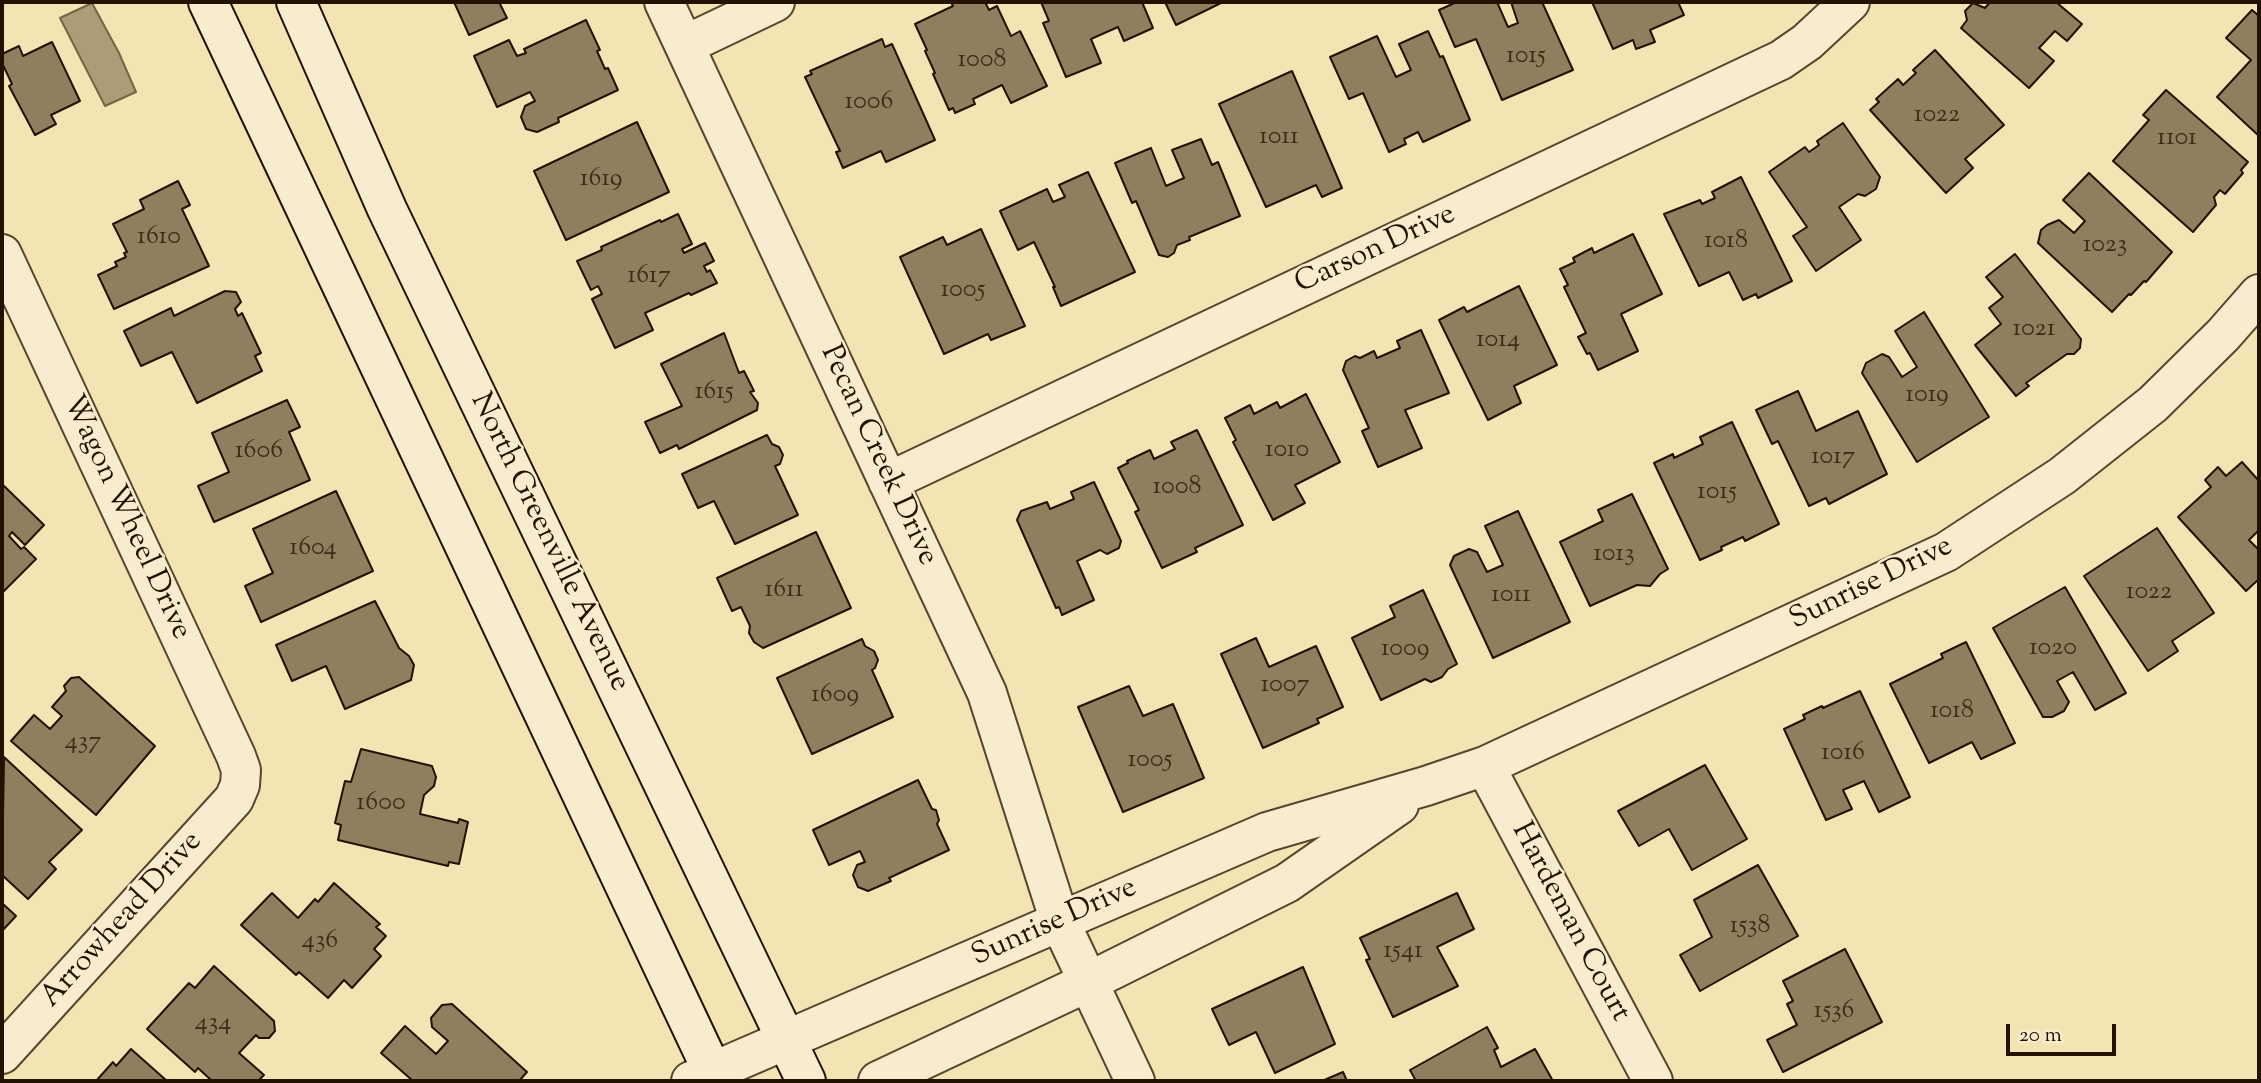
<!DOCTYPE html>
<html>
<head>
<meta charset="utf-8">
<style>
  body { margin:0 }
  #map { position:relative; width:2261px; height:1083px; overflow:hidden; background:#f3e4b4; font-family:"Sorts Mill Goudy",serif }
  canvas { display:block }
  .frame { position:absolute; inset:0; border:4px solid #221200; pointer-events:none }
  .scale { position:absolute; left:2006px; top:1024px; width:110px; height:32px; box-sizing:border-box; border:4px solid #221200; border-top:0; padding-left:9px; font-size:21px; line-height:24px; white-space:nowrap; color:#221200; -webkit-text-stroke:5px #f7edce; paint-order:stroke }
</style>
</head>
<body>
<div id="map">
<canvas width="2261" height="1083"></canvas>
<div class="frame"></div>
<div class="scale">20 m</div>
</div>
<script>
const ctx = document.querySelector('canvas').getContext('2d');
ctx.lineJoin = 'round';
function fillPath(path, color) { ctx.fillStyle = color; ctx.fill(path, 'evenodd'); }
const poly = rows => new Path2D(rows.map(r => 'M' + r).join(''));
function trace(path, color, width, dash) { ctx.strokeStyle = color; ctx.lineWidth = width; ctx.lineCap = dash ? 'butt' : 'round'; ctx.setLineDash(dash || []); ctx.stroke(path); }
function drawText(font, color, halo, rows, align = 'center') {
  ctx.font = font + ' "Sorts Mill Goudy",serif'; ctx.lineWidth = 5; ctx.setLineDash([]); ctx.textBaseline = 'middle'; ctx.strokeStyle = halo; ctx.fillStyle = color; for (const [text, x, y, turn = 0] of rows) {
    ctx.save(); ctx.translate(x, y); ctx.rotate((+turn || 0) * Math.PI / 180); ctx.textAlign = isNaN(turn) ? turn : align; if (halo) ctx.strokeText(text, 0, 0); ctx.fillText(text, 0, 0); ctx.restore();
  }
}
const water = poly([
  [92,3,119,53,136,92,105,106,60,18,92,3]
]);
const building = poly([
  [454,2,499,2,507,18,469,35,454,2],
  [951,2,985,2,989,10,997,6,1011,36,1020,31,1047,86,1011,103,1002,85,973,99,975,104,955,113,953,108,949,110,933,74,935,73,925,51,927,50,915,24,953,6,951,2],
  [1041,2,1142,2,1153,28,1124,41,1118,27,1091,39,1101,63,1066,77,1043,23,1049,21,1041,2],
  [1165,2,1221,2,1221,3,1176,25,1165,2],
  [1457,2,1497,2,1508,27,1518,23,1511,2,1542,2,1573,70,1502,100,1476,39,1455,47,1439,10,1457,2],
  [1592,2,1678,2,1684,15,1650,30,1655,42,1636,49,1633,40,1613,49,1592,2],
  [1990,2,2056,2,2082,24,2067,41,2055,31,2039,48,2054,61,2029,88,1961,28,1967,20,1965,11,1973,3,1985,8,1990,2],
  [2252,10,2259,16,2259,136,2217,97,2251,60,2226,38,2252,10],
  [586,20,600,50,597,51,605,69,608,68,618,90,558,118,559,122,537,132,526,129,521,117,525,106,535,101,530,92,497,107,474,56,509,40,517,56,526,53,524,49,586,20],
  [1428,31,1440,57,1443,56,1470,120,1423,142,1418,132,1404,139,1406,144,1389,152,1363,93,1349,99,1330,57,1377,36,1396,77,1411,70,1399,44,1428,31],
  [882,39,885,47,892,44,935,140,886,162,881,151,843,168,836,152,840,151,805,77,812,74,810,71,882,39],
  [52,42,80,101,51,115,56,124,35,135,9,86,12,84,2,63,2,54,19,46,23,56,52,42],
  [1935,50,2004,125,1965,159,1973,168,1946,193,1870,110,1879,102,1876,99,1898,79,1903,85,1916,73,1913,70,1935,50],
  [1292,71,1342,188,1322,197,1316,185,1266,207,1219,104,1292,71],
  [2166,90,2248,162,2241,170,2243,173,2225,194,2220,190,2214,197,2216,205,2193,232,2113,161,2149,120,2143,115,2166,90],
  [637,122,669,192,566,240,534,171,637,122],
  [1843,123,1880,177,1876,189,1865,196,1858,194,1839,207,1861,240,1816,271,1793,236,1807,227,1769,172,1805,147,1809,152,1819,145,1817,141,1843,123],
  [1201,139,1212,165,1218,162,1240,216,1189,237,1190,240,1177,245,1174,253,1168,257,1159,255,1136,201,1132,203,1115,163,1151,148,1166,186,1184,178,1172,150,1201,139],
  [1088,172,1135,272,1061,306,1053,287,1055,287,1034,242,1018,250,1000,211,1047,189,1053,202,1065,197,1059,185,1088,172],
  [2089,173,2172,252,2146,282,2144,281,2131,295,2129,294,2112,312,2038,243,2041,230,2047,225,2059,220,2074,233,2085,221,2063,200,2089,173],
  [1741,177,1792,281,1758,298,1756,294,1743,300,1729,272,1699,286,1664,214,1700,200,1702,204,1715,198,1712,192,1741,177],
  [178,181,190,205,182,209,209,266,114,309,98,275,117,266,115,262,126,257,124,253,127,252,113,224,144,209,140,200,178,181],
  [678,214,692,244,682,249,684,253,705,243,714,261,704,266,707,272,710,270,717,283,691,295,689,293,645,313,653,330,615,348,592,299,602,294,598,286,591,290,577,261,602,250,601,247,660,220,661,222,678,214],
  [981,229,1025,326,991,340,988,334,944,354,900,257,943,237,947,245,981,229],
  [1633,234,1662,294,1621,314,1638,351,1598,370,1590,353,1587,354,1578,337,1586,333,1564,287,1568,285,1560,269,1575,262,1573,258,1592,248,1594,253,1633,234],
  [2015,254,2081,339,2080,348,2074,354,2067,354,2026,383,2029,386,2016,396,1975,345,2001,324,1989,308,2003,297,1986,277,2015,254],
  [1519,286,1557,365,1514,386,1521,403,1488,420,1439,320,1464,307,1467,312,1519,286],
  [225,291,236,292,241,302,235,309,238,316,242,313,261,353,255,356,262,371,197,403,172,352,141,366,124,331,171,308,174,316,225,291],
  [1924,312,1989,417,1917,462,1862,373,1866,363,1882,354,1889,357,1902,377,1917,367,1895,331,1924,312],
  [1421,330,1449,393,1405,410,1422,448,1378,467,1362,431,1369,428,1343,370,1346,361,1355,356,1360,358,1374,351,1377,358,1400,348,1397,341,1421,330],
  [724,333,739,373,744,371,754,391,750,392,758,403,757,410,679,449,677,445,660,453,645,422,682,406,661,364,724,333],
  [1798,391,1816,431,1858,411,1887,474,1829,504,1826,498,1809,506,1778,441,1772,444,1756,410,1798,391],
  [1306,394,1340,462,1295,485,1305,503,1273,520,1233,442,1236,440,1225,418,1250,405,1254,414,1277,402,1280,408,1306,394],
  [287,400,300,427,289,432,310,480,214,522,198,486,229,472,212,433,287,400],
  [1732,422,1779,524,1745,541,1743,537,1721,547,1722,550,1700,560,1654,463,1673,454,1674,458,1703,444,1700,437,1732,422],
  [1197,430,1243,525,1195,548,1197,552,1162,568,1135,512,1139,510,1118,468,1128,463,1127,461,1150,450,1154,459,1175,449,1171,442,1197,430],
  [767,435,772,444,779,447,783,455,780,464,775,466,798,515,735,544,714,501,698,508,682,474,767,435],
  [2242,462,2259,481,2259,530,2249,540,2259,550,2259,579,2246,591,2178,517,2211,487,2205,480,2218,467,2226,476,2242,462],
  [1094,482,1121,541,1119,548,1107,554,1100,550,1077,561,1094,600,1062,615,1059,607,1056,608,1017,520,1021,511,1047,502,1050,509,1074,499,1071,492,1094,482],
  [2,484,44,525,25,545,12,532,9,536,21,549,24,547,36,559,2,593,2,484],
  [336,491,373,571,261,622,245,586,273,573,253,529,336,491],
  [1632,494,1668,569,1660,574,1650,586,1637,585,1590,606,1560,542,1603,521,1598,510,1632,494],
  [1518,511,1570,622,1493,658,1450,565,1454,556,1469,549,1477,552,1487,572,1503,565,1485,526,1518,511],
  [2157,528,2214,613,2172,641,2178,651,2148,671,2084,576,2157,528],
  [816,532,851,608,763,648,754,642,749,633,750,626,741,607,732,611,717,578,816,532],
  [2065,587,2126,693,2095,710,2073,672,2057,681,2069,702,2064,711,2052,717,2043,717,1993,628,2065,587],
  [1423,590,1457,664,1448,669,1442,677,1431,682,1425,679,1381,700,1352,638,1395,617,1390,606,1423,590],
  [375,601,399,648,409,656,414,665,411,680,345,709,326,666,292,681,276,645,375,601],
  [1256,638,1269,667,1316,646,1343,707,1317,719,1319,723,1263,748,1221,654,1256,638],
  [862,639,865,646,874,651,878,660,875,668,872,670,893,717,812,754,777,678,862,639],
  [1966,642,2015,743,1981,759,1972,742,1929,763,1890,684,1943,658,1941,654,1966,642],
  [79,677,155,746,96,815,11,741,34,715,50,729,62,716,52,707,66,691,64,686,71,678,79,677],
  [1129,686,1143,716,1173,704,1204,778,1123,812,1078,707,1129,686],
  [1860,691,1910,797,1879,812,1864,781,1843,790,1852,809,1826,820,1784,729,1805,719,1803,715,1822,706,1823,708,1860,691],
  [361,749,432,766,436,777,434,786,424,795,420,814,458,823,459,819,468,822,459,864,449,862,448,866,338,840,341,825,335,823,345,781,351,782,361,749],
  [4,757,82,830,49,862,56,869,28,899,2,875,4,757],
  [1705,765,1747,839,1692,870,1669,829,1639,846,1618,811,1705,765],
  [918,780,932,809,936,810,939,820,937,824,949,850,889,878,891,881,868,891,858,887,853,875,857,865,865,862,860,851,829,865,813,830,918,780],
  [1758,865,1798,936,1700,991,1680,955,1712,937,1694,900,1758,865],
  [334,883,380,924,376,927,386,936,374,949,381,956,352,988,344,980,328,998,299,972,296,975,241,925,272,893,298,918,315,899,318,902,334,883],
  [1457,893,1474,929,1437,947,1458,986,1393,1017,1366,960,1370,959,1360,938,1457,893],
  [2,903,16,916,2,931,2,903],
  [1845,949,1882,1022,1783,1072,1767,1040,1797,1025,1787,1004,1793,1001,1783,981,1845,949],
  [214,966,274,1021,275,1031,269,1038,259,1038,256,1035,239,1053,264,1075,258,1081,212,1081,198,1068,195,1072,147,1029,189,983,195,988,214,966],
  [1303,967,1335,1044,1275,1073,1256,1032,1229,1045,1212,1009,1303,967],
  [452,1004,527,1072,519,1081,413,1081,381,1053,405,1026,436,1054,448,1041,432,1027,431,1018,442,1005,452,1004],
  [1487,1027,1498,1048,1494,1050,1501,1067,1535,1049,1553,1081,1416,1081,1410,1070,1487,1027],
  [131,1049,167,1081,96,1081,113,1062,116,1066,131,1049],
  [1343,1072,1347,1081,1322,1081,1343,1072]
]);
const minor = poly([
  [664,2,987,693,1060,922,1135,1081],
  [685,45,775,2],
  [2,254,236,756,241,770,240,785,234,799,2,1054],
  [888,482,1781,60,1807,42,1850,2],
  [1485,766,1653,1081],
  [691,1081,1267,832,1426,786,1485,766,1946,552,2062,476,2153,404,2223,335,2259,294],
  [878,1081,1088,982,1287,883,1399,805]
]);
const secondary = poly([
  [208,2,717,1081],
  [296,2,387,209,806,1081]
]);
const numberNames = [
  ["1015",1526,58],
  ["1008",982,62],
  ["1006",869,104],
  ["1022",1937,117],
  ["1011",1279,139],
  ["1101",2177,140],
  ["1619",601,181],
  ["1610",159,239],
  ["1018",1726,243],
  ["1023",2105,247],
  ["1617",649,278],
  ["1005",963,292],
  ["1021",2034,331],
  ["1014",1498,342],
  ["1615",714,394],
  ["1019",1927,397],
  ["1010",1287,452],
  ["1606",259,453],
  ["1017",1833,459],
  ["1008",1177,489],
  ["1015",1717,494],
  ["1604",313,550],
  ["1013",1614,556],
  ["1611",784,592],
  ["1022",2149,594],
  ["1011",1511,597],
  ["1020",2053,650],
  ["1009",1405,651],
  ["1007",1285,687],
  ["1609",835,697],
  ["1018",1952,713],
  ["437",83,744],
  ["1016",1843,755],
  ["1005",1150,762],
  ["1600",381,805],
  ["1538",1750,928],
  ["436",320,943],
  ["1541",1403,953],
  ["1536",1834,1013],
  ["434",213,1025]
];
const streetNames = [
  ["Carson Drive",1376,251,-25],
  ["Pecan Creek Drive",877,456,65],
  ["Wagon Wheel Drive",125,518,65],
  ["North Greenville Avenue",548,543,64],
  ["Sunrise Drive",1872,585,-26],
  ["Arrowhead Drive",123,921,-48],
  ["Hardeman Court",1569,923,62],
  ["Sunrise Drive",1055,924,-24]
];
fillPath(water, '#ac9d77');
trace(water, '#756547', 2);
fillPath(building, '#8f7f5e');
trace(building, '#221200', 2);
trace(minor, '#56462d', 42);
trace(secondary, '#221200', 42);
trace(minor, '#f7edce', 38);
trace(secondary, '#f7edce', 38);
drawText('26px', '#3d2d18', null, numberNames);
drawText('30px', '#221200', '#f7edce', streetNames);
</script>
</body>
</html>
